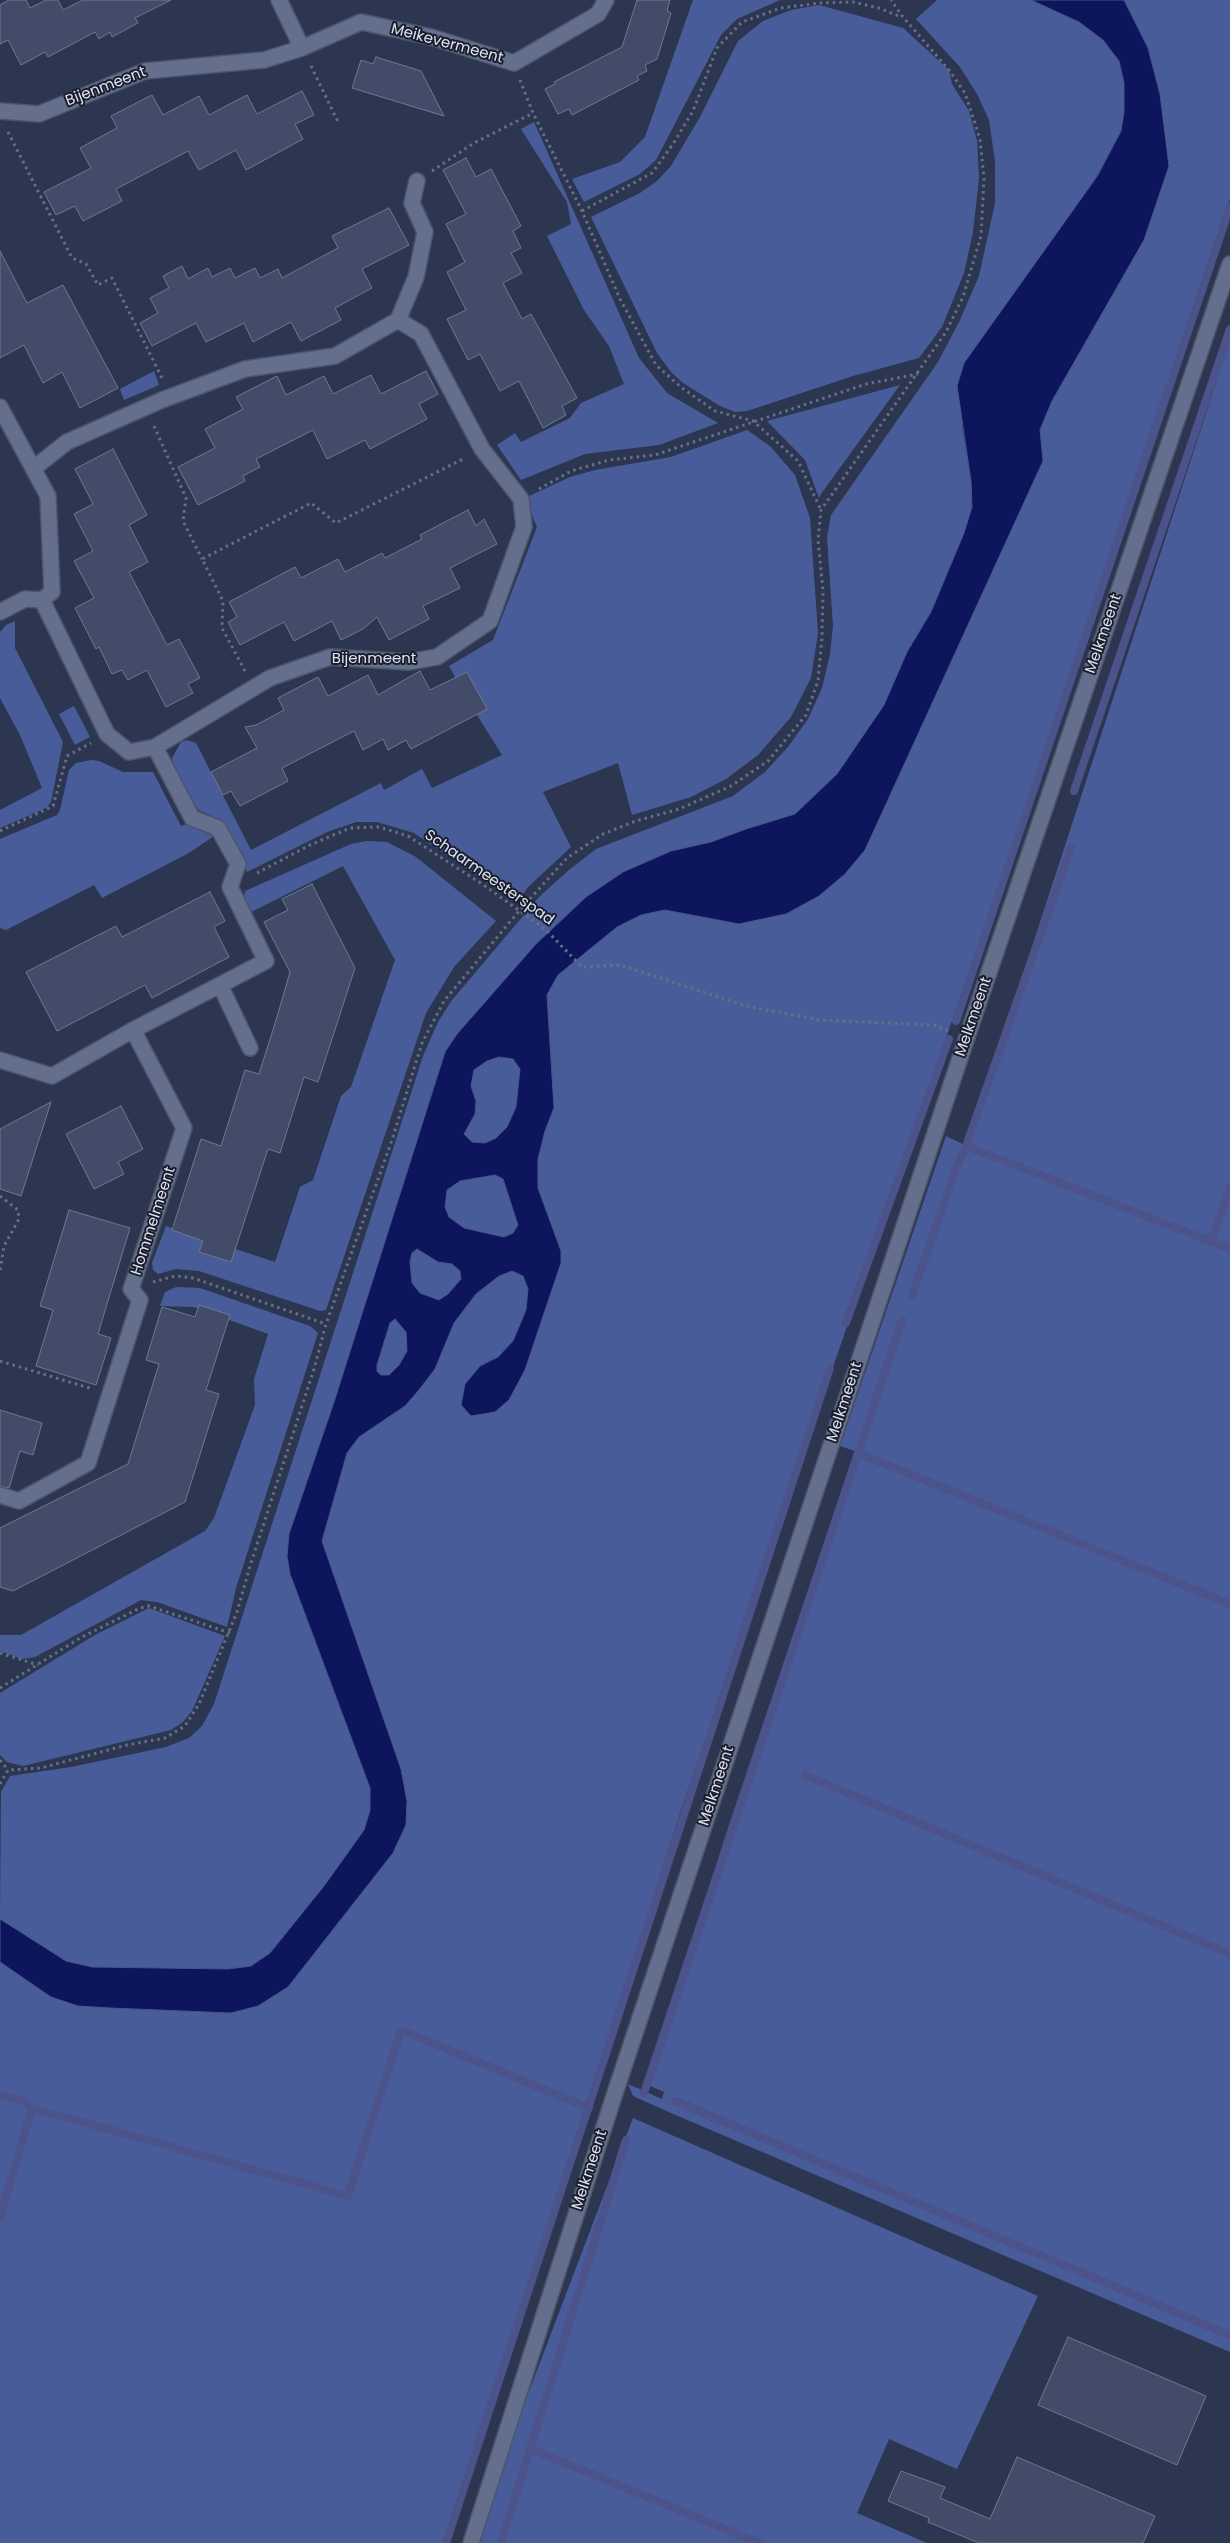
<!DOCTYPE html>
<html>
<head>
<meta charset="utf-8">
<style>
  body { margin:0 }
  canvas { display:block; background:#2c3650 }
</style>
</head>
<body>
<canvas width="1230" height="2543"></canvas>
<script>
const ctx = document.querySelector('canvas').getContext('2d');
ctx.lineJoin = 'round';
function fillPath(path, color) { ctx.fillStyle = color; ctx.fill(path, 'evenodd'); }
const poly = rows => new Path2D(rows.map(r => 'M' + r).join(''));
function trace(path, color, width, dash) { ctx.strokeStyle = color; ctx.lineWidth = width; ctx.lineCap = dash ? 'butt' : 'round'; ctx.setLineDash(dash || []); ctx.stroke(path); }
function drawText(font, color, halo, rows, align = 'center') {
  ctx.font = font + ' Poppins,sans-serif'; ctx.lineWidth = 4; ctx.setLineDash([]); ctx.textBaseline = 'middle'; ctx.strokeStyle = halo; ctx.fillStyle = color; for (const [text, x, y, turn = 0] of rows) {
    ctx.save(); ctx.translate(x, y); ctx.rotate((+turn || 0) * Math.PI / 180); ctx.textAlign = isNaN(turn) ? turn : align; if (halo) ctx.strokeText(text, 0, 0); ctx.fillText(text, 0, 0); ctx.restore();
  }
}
const green = poly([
  [693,0,780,0,737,19,721,35,656,160,640,174,584,202,572,179,620,162,645,137],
  [937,0,1031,0,1079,22,1103,40,1119,61,1124,83,1124,112,1121,131,962,426,971,481,972,507,964,533,930,613,907,652,884,705,837,774,795,814,746,829,711,842,671,851,623,872,586,897,536,944,457,1034,445,1052,334,1402,289,1534,290,1574,370,1788,370,1810,364,1830,324,1886,270,1953,251,1966,228,1969,92,1967,66,1961,0,1919,1,1792,10,1776,71,1767,166,1747,189,1738,202,1726,214,1704,423,1056,438,1022,452,1000,540,896,569,870,596,849,733,796,765,772,788,747,808,719,822,688,830,654,833,626,827,537,831,515,938,362,960,320,979,276,995,203,995,161,989,120,977,94,960,67,916,19],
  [1124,0,1230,0,1230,200,1130,502,682,1807,447,2543,0,2543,0,1962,51,1997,78,2006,231,2013,258,2006,288,1987,393,1853,407,1801,401,1769,322,1542,347,1453,359,1437,405,1406,435,1369,454,1323,476,1294,499,1276,512,1271,523,1276,528,1289,526,1310,513,1341,498,1357,480,1366,495,1412,561,1251,538,1188,538,1159,545,1131,554,1108,547,995,558,975,617,927,641,915,665,910,739,924,819,896,845,874,865,850,1043,461,1040,430,1052,401,1144,240,1169,166,1148,48],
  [819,5,903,28,949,70,952,84,969,111,977,141,979,178,973,232,964,273,942,327,919,358,853,376,747,411,735,412,720,406,683,383,671,372,657,353,591,217,640,193,657,181,671,166,700,117,738,41,763,21,791,10],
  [534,122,639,358,667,393,718,423,659,445,585,454,521,480,497,445,515,433,521,442,570,418,581,403,624,384,609,346,584,310,547,236,571,224,567,202,521,129],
  [1230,340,1230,2338,676,2097,673,2103,1230,2339,1230,2352,664,2110,633,2096,628,2084,662,2099,664,2092,648,2085,728,1828,855,1451,840,1446,946,1136,967,1146],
  [154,371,159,385,124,400,120,389],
  [900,385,821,494,819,498,805,460,767,421],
  [747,430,770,446,795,475,810,518,818,633,811,678,791,717,758,755,726,779,691,797,632,815,618,763,543,792,571,847,528,887,517,903,414,833,377,822,356,822,327,832,247,872,221,820,196,809,173,766,172,758,181,742,187,740,196,743,251,850,381,783,384,790,422,769,432,788,502,755,467,699,449,666,493,640,537,527,525,498,570,477,595,470,671,457],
  [15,621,15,648,63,742,51,802,46,808,0,828,0,810,42,788,20,735,0,698,0,632,6,625],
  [74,706,90,737,75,745,59,714],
  [91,760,99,761,123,772,153,772,181,826,187,824,214,836,189,853,102,898,94,885,6,930,0,928,0,839,57,815,60,810,69,770,76,763],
  [367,841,387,842,416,857,496,921,454,967,426,1013,326,1310,320,1311,199,1271,176,1269,158,1274,153,1270,152,1263,166,1226,275,1262,300,1187,313,1180,341,1096,351,1087,395,960,343,866,251,912,244,897,245,891,351,844],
  [499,1057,513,1059,520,1069,516,1107,507,1127,496,1138,485,1143,472,1142,464,1134,475,1114,476,1101,471,1086,474,1070,487,1061],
  [495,1175,503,1179,518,1225,513,1233,504,1237,464,1228,449,1217,445,1207,447,1190,460,1180],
  [417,1248,438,1262,452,1264,460,1271,461,1279,448,1294,439,1300,420,1293,412,1283,410,1262,412,1253],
  [176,1287,200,1288,310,1326,318,1333,236,1588,227,1627,157,1602,141,1600,35,1657,22,1659,0,1651,0,1635,21,1635,205,1531,214,1518,255,1405,254,1379,268,1334,194,1307,160,1306,165,1292],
  [395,1319,406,1332,407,1351,399,1365,389,1375,381,1375,377,1371,377,1365,390,1323],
  [149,1608,225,1636,192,1711,183,1722,171,1730,23,1766,7,1762,0,1755,0,1693,95,1635],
  [633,2118,1038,2296,957,2469,889,2439,857,2513,927,2543,479,2543,512,2436]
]);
const water = poly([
  [1031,0,1124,0,1148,48,1160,94,1169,166,1144,240,1052,401,1040,430,1043,461,865,850,845,874,819,896,786,914,739,924,665,910,641,915,617,927,558,975,547,995,554,1108,545,1131,538,1159,538,1188,561,1251,561,1263,525,1370,509,1400,495,1412,471,1416,461,1405,465,1384,480,1366,498,1357,513,1341,526,1310,528,1289,523,1276,512,1271,499,1276,476,1294,454,1323,435,1369,419,1390,405,1406,359,1437,347,1453,322,1541,401,1769,407,1801,406,1825,393,1853,288,1987,258,2006,231,2013,110,2008,78,2006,51,1997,0,1962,0,1919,66,1961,92,1967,228,1969,251,1966,270,1953,324,1886,364,1830,370,1810,370,1788,290,1574,287,1556,289,1534,334,1402,445,1052,457,1034,536,944,586,897,623,872,671,851,711,842,746,829,795,814,837,774,884,705,907,652,931,612,964,533,972,507,971,481,957,386,964,363,1098,175,1121,131,1124,112,1124,83,1119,61,1103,40,1079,22,1031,0],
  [499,1057,513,1059,520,1069,516,1107,507,1127,496,1138,485,1143,472,1142,464,1134,475,1114,476,1101,471,1086,474,1070,487,1061,499,1057],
  [495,1175,503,1179,518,1225,513,1233,504,1237,464,1228,449,1217,445,1207,447,1190,460,1181,495,1175],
  [417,1249,438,1262,452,1264,460,1271,461,1279,448,1294,439,1300,420,1293,412,1283,410,1262,412,1253,417,1249],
  [395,1319,406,1332,407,1351,399,1365,389,1375,381,1375,377,1371,377,1365,390,1323,395,1319]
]);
const stream = poly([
  [1074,791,1230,329],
  [956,1021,1230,207],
  [966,1146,1071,848],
  [1211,1241,1230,1187],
  [912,1295,956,1169,966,1146,1230,1249],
  [846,1323,949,1039],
  [858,1453,902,1320],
  [805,1775,1230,1954],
  [644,2093,858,1453,1230,1604],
  [0,2095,25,2101,32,2108,348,2196,401,2030,589,2108],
  [675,2101,1230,2335],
  [0,2218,32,2108],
  [531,2449,759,2543],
  [446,2543,830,1368],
  [501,2543,626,2140]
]);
const building = poly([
  [9,0,26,0,30,8,46,0,58,0,63,10,83,0,171,0,135,18,138,23,112,37,110,32,99,39,95,32,48,57,45,52,21,65,8,40,0,44,0,5,9,0],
  [637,0,670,0,667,11,671,13,657,59,645,65,647,71,637,76,639,80,572,115,569,109,558,114,545,89,555,84,554,82,622,47,637,0],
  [376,57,421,71,444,116,352,88,361,60,373,64,376,57],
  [302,91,314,115,295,124,303,139,246,170,236,150,199,170,188,151,116,189,122,201,83,221,75,206,56,215,44,192,91,168,80,148,117,128,111,116,152,95,163,115,199,96,209,115,247,95,257,114,302,91],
  [466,158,476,177,491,169,521,226,513,231,521,248,511,253,522,273,503,283,522,319,531,314,577,398,562,406,566,415,543,428,519,381,500,391,480,354,468,360,447,319,466,310,447,272,465,262,446,224,466,214,443,170,466,158],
  [389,208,409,245,362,269,372,288,335,308,341,320,301,341,291,322,253,342,244,323,206,342,196,323,152,346,140,323,158,313,150,298,169,288,163,276,182,266,188,279,208,268,212,277,230,268,235,278,255,268,260,278,278,269,282,278,338,248,332,236,389,208],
  [0,251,27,303,63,285,118,388,80,408,62,372,43,383,24,345,0,358,0,251],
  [426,371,438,394,419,404,427,419,370,449,365,440,327,459,313,430,256,459,260,467,243,476,245,481,198,505,178,467,215,448,205,429,243,409,236,397,277,376,286,395,324,376,333,394,371,375,381,394,426,371],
  [113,449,147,515,129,525,148,562,129,572,167,645,179,639,200,678,188,684,193,693,166,707,147,670,128,680,122,670,112,674,99,647,96,649,75,608,94,598,74,561,93,551,74,514,93,504,75,469,113,449],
  [468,510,476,526,484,519,497,544,450,568,460,588,423,606,429,619,389,640,377,617,363,629,341,640,332,621,294,641,284,622,240,645,228,622,237,617,229,602,295,567,301,578,338,559,345,572,382,553,385,558,422,539,420,535,468,510],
  [420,671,430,690,467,672,487,709,411,749,406,740,388,750,383,739,363,750,354,731,282,768,288,781,240,806,231,791,223,795,211,772,257,748,245,727,256,725,284,710,278,698,318,677,328,696,368,675,378,695,420,671],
  [312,884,355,968,318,1082,304,1077,280,1153,268,1149,231,1262,199,1252,203,1241,172,1230,201,1139,221,1146,245,1070,259,1074,277,1017,290,972,264,922,288,910,282,899,312,884],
  [210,892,225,921,214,927,229,957,152,998,145,985,57,1031,26,972,116,926,122,937,210,892],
  [51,1102,21,1196,0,1189,0,1129,51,1102],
  [121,1106,143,1149,118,1162,124,1174,94,1189,66,1134,121,1106],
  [69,1210,130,1228,98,1334,111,1338,96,1385,36,1366,53,1310,40,1306,69,1210],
  [199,1305,230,1315,206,1390,219,1394,185,1502,13,1591,0,1587,0,1528,128,1464,159,1364,146,1360,162,1307,195,1317,199,1305],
  [0,1410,42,1423,33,1455,20,1451,9,1488,0,1486,0,1410],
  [1068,2337,1206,2396,1177,2465,1038,2405,1068,2337],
  [1017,2457,1155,2516,1143,2543,979,2543,928,2522,929,2518,888,2501,901,2471,945,2487,940,2498,990,2519,1017,2457]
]);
const path = poly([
  [311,66,338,122],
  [520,80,533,113,582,211,620,299,656,365,682,388,715,411,753,421,798,461,821,510],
  [8,132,72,258,86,264,98,285,112,278,163,380],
  [432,171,474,143,533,113],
  [582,211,652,173,673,144,693,111,717,48,742,22,781,8,820,3,853,2,879,8,901,17],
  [154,426,186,498,183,521,202,559],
  [539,489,571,471,609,460,655,455,866,384,918,374],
  [245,671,222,628,223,601,202,559,311,503,336,523,465,458],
  [0,831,53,806,67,756,91,743],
  [257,873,310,845,350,828,379,827,408,836,485,886,545,929,582,967,620,965,746,1006,820,1020,934,1025,948,1031],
  [0,1196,18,1210,19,1219,4,1246,0,1271],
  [153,1282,175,1276,193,1278,326,1324],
  [0,1361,93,1389],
  [0,1653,38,1665],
  [0,1688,80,1638,140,1608,149,1606,230,1633],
  [0,1760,8,1770],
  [0,1784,8,1770,41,1768,127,1745,165,1738,185,1726,199,1704,237,1612,250,1566,314,1369,326,1324,392,1140,422,1043,444,1001,519,911,567,858,603,834,636,821,679,809,731,786,768,761,806,715,818,681,822,637,823,591,818,540,821,510,946,332,963,297,981,236,984,179,980,139,965,93,949,70,903,17,891,0]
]);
const minor = poly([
  [279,0,302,48],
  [0,111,39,114,145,71,264,60,302,48,361,22,431,37,514,63,598,14,606,0],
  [0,407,48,496,52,592,42,600,25,599,0,612],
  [34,468,67,442,162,400,245,369,335,356,398,320,416,277,425,232,412,203,417,181],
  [42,600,107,734,129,752,155,747,270,678,330,657,409,662,437,657,490,621,524,527,521,499,482,449,421,334,398,320],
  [155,747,192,818,218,828,238,864,230,887,266,961,220,985],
  [133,1030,220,985,250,1048],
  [0,1060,52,1076,133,1030,184,1128,131,1289,140,1300,88,1463,19,1501,0,1495],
  [471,2543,613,2099,967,1037,1230,264]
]);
const streetNames = [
  ["Meikevermeent",447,44,15],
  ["Bijenmeent",106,87,-21],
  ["Melkmeent",1104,634,-71],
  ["Bijenmeent",374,659],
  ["Schaarmeesterspad",489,878,35],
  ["Melkmeent",974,1017,-71],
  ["Hommelmeent",154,1221,-72],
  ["Melkmeent",845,1402,-72],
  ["Melkmeent",717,1786,-72],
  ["Melkmeent",590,2170,-72]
];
fillPath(green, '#495c9a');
fillPath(water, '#0d155c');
trace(water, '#4b538a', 1);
trace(stream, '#4b538a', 8);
fillPath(building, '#424c68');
trace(building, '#6c7896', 1);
trace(minor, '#4d546b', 18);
trace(path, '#676f87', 3, [2.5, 4]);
trace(minor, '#646f8d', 15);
drawText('15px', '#dde3f5', '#191e2a', streetNames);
</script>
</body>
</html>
